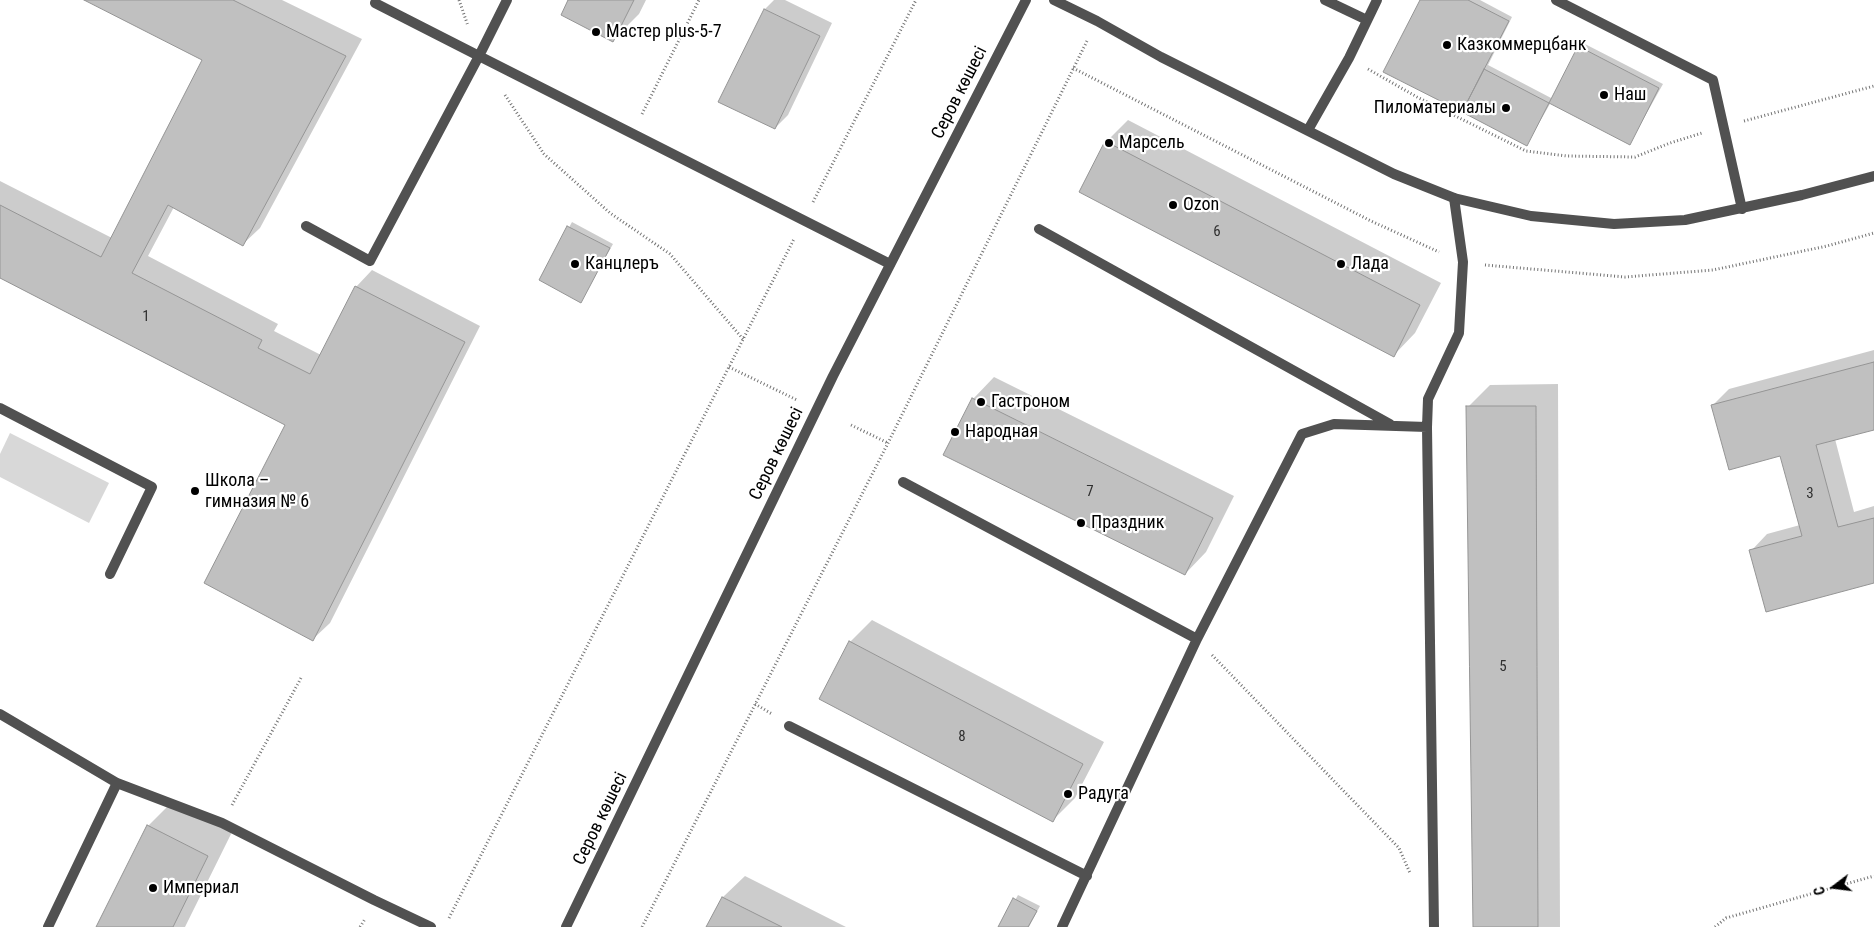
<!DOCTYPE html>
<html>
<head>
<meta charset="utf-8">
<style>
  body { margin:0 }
  #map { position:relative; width:1874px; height:927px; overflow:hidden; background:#fff; font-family:"Roboto Condensed",sans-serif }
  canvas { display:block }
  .north { position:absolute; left:1809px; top:862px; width:50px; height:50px; -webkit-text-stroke:4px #fff; paint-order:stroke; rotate:255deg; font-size:14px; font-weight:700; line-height:20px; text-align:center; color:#000 }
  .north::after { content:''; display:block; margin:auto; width:18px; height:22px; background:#000; clip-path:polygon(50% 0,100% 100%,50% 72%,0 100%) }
</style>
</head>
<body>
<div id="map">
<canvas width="1874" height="927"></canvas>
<div class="north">С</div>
</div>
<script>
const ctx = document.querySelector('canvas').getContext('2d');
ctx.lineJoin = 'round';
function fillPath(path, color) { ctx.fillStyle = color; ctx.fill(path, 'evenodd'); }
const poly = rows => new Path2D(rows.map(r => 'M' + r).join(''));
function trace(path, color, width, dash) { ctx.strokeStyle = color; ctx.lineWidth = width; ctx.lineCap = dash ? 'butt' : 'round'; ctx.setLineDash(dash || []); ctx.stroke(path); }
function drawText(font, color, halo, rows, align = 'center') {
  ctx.font = font + ' "Roboto Condensed",sans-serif'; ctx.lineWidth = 4.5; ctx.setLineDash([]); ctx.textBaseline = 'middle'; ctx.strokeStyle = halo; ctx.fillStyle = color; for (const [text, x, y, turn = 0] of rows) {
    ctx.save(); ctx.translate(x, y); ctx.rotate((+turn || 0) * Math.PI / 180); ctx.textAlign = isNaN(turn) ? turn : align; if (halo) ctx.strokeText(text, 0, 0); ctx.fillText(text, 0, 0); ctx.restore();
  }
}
const green = poly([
  [10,433,109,483,89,523,0,477,0,454]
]);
const shadow = poly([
  [87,0,282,0,362,39,260,228,243,244,174,207,148,256,278,324,274,331,321,355,356,287,372,270,480,326,330,623,313,639,287,425,0,278,0,181,112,238,203,60],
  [569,0,646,0,639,14,613,40],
  [774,0,785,0,832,23,788,115,775,128,720,101,765,9],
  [1421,0,1480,0,1512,17,1488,65,1553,99,1583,43,1663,84,1630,143,1551,102,1527,144],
  [1128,120,1441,283,1415,333,1394,355,1081,192,1106,142],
  [572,222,613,244,581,301,541,279],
  [1874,350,1874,429,1835,439,1854,512,1874,506,1874,582,1751,551,1767,534,1800,525,1781,454,1713,405,1729,389],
  [994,377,1234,496,1206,552,1185,574,973,399],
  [1558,384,1560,927,1474,927,1468,407,1490,385],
  [872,620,1104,742,1075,798,1053,820,850,642],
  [174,800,233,830,185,927,97,927,148,826],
  [745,876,846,927,708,927,723,897],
  [1018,895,1040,906,1029,927,1000,927]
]);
const building = poly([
  [84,0,233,0,346,56,243,246,168,205,132,273,262,340,258,348,310,374,355,286,465,342,313,641,204,583,285,425,0,278,0,205,101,257,202,60,84,0],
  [568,0,634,0,613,42,561,15,568,0],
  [1420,0,1468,0,1509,21,1462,112,1383,72,1420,0],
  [764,9,820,36,775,129,718,102,764,9],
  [1578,46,1659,88,1630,145,1549,103,1578,46],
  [1484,69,1549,103,1527,146,1462,112,1484,69],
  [1105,141,1420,305,1394,357,1079,192,1105,141],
  [567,226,610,248,581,303,539,280,567,226],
  [1874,362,1874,430,1816,445,1838,527,1874,518,1874,583,1766,612,1749,550,1802,536,1780,456,1729,470,1711,405,1874,362],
  [972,398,1213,518,1185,575,943,455,972,398],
  [1466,406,1536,406,1538,927,1473,927,1466,406],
  [849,641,1083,764,1053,822,819,699,849,641],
  [147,825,208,856,173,927,96,927,147,825],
  [722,897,782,927,706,927,722,897],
  [1013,898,1037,911,1028,927,998,927,1013,898]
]);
const path = poly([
  [459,0,468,26],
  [1073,68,1371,221,1439,252],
  [1368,69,1417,97,1526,151,1567,156,1635,157,1670,143,1702,133],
  [505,95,544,154,610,213,670,254,743,339],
  [642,114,699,0],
  [1744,121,1874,86],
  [813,202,916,0],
  [1485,265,1625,277,1713,270,1827,246,1874,233],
  [729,367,797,400],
  [851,425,888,443],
  [1212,655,1399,848,1410,873],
  [755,704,772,714],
  [232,805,301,678],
  [449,918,794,239],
  [360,927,365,919],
  [642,927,888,443,1087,41],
  [1715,927,1726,918,1874,876]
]);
const service = poly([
  [507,0,479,56,890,264],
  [1325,0,1367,20],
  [1556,0,1713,80,1742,209],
  [1308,130,1349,58,1377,0],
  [306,226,370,261,479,56,375,3],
  [1039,229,1390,424],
  [0,408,152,487,110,574],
  [1427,427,1434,927],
  [903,482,1197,639],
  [789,726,1087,876],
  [1062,927,1197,639,1302,434,1334,424,1427,427,1428,399,1459,333,1463,262,1454,198]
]);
const minor = poly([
  [1054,0,1097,21,1161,57,1394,174,1454,198,1531,216,1614,224,1685,220,1802,195,1874,176],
  [0,714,117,783,222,823,374,900,431,927],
  [48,927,117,783]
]);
const tertiary = poly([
  [566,927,833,376,1026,0]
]);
const markers = [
  [596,32,5,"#000"],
  [1447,45,5,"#000"],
  [1604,95,5,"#000"],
  [1506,108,5,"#000"],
  [1109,143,5,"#000"],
  [1173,205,5,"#000"],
  [575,264,5,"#000"],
  [1341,264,5,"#000"],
  [981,402,5,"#000"],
  [955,432,5,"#000"],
  [195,491,5,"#000"],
  [1081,523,5,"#000"],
  [1068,794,5,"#000"],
  [153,888,5,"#000"]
];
const numberNames = [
  ["6",1217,232],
  ["1",146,317],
  ["7",1090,492],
  ["3",1810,494],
  ["5",1503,667],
  ["8",962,737]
];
const poiNames = [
  ["Мастер plus-5-7",606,32],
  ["Казкоммерцбанк",1457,45],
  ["Наш",1614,95],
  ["Пиломатериалы",1496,108,"right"],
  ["Марсель",1119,143],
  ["Ozon",1183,205],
  ["Канцлеръ",585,264],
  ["Лада",1351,264],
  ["Гастроном",991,402],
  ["Народная",965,432],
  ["Школа –",205,481],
  ["гимназия № 6",205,502],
  ["Праздник",1091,523],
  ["Радуга",1078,794],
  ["Империал",163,888]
];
const streetNames = [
  ["Серов көшесі",960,93,-63],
  ["Серов көшесі",777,454,-64],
  ["Серов көшесі",601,819,-64]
];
fillPath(green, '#d8d8d8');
fillPath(shadow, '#0003');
fillPath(building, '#c0c0c0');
trace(building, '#959595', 1);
trace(path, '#737373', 3, [1, 2.5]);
trace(service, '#515151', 10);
trace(minor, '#515151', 10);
trace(tertiary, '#515151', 10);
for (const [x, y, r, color] of markers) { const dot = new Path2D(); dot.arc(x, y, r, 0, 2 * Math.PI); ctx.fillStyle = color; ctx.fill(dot); trace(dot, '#fff', 2); }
drawText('15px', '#303030', null, numberNames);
drawText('18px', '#000', '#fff', poiNames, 'left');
drawText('18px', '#000', '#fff', streetNames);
</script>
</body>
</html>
